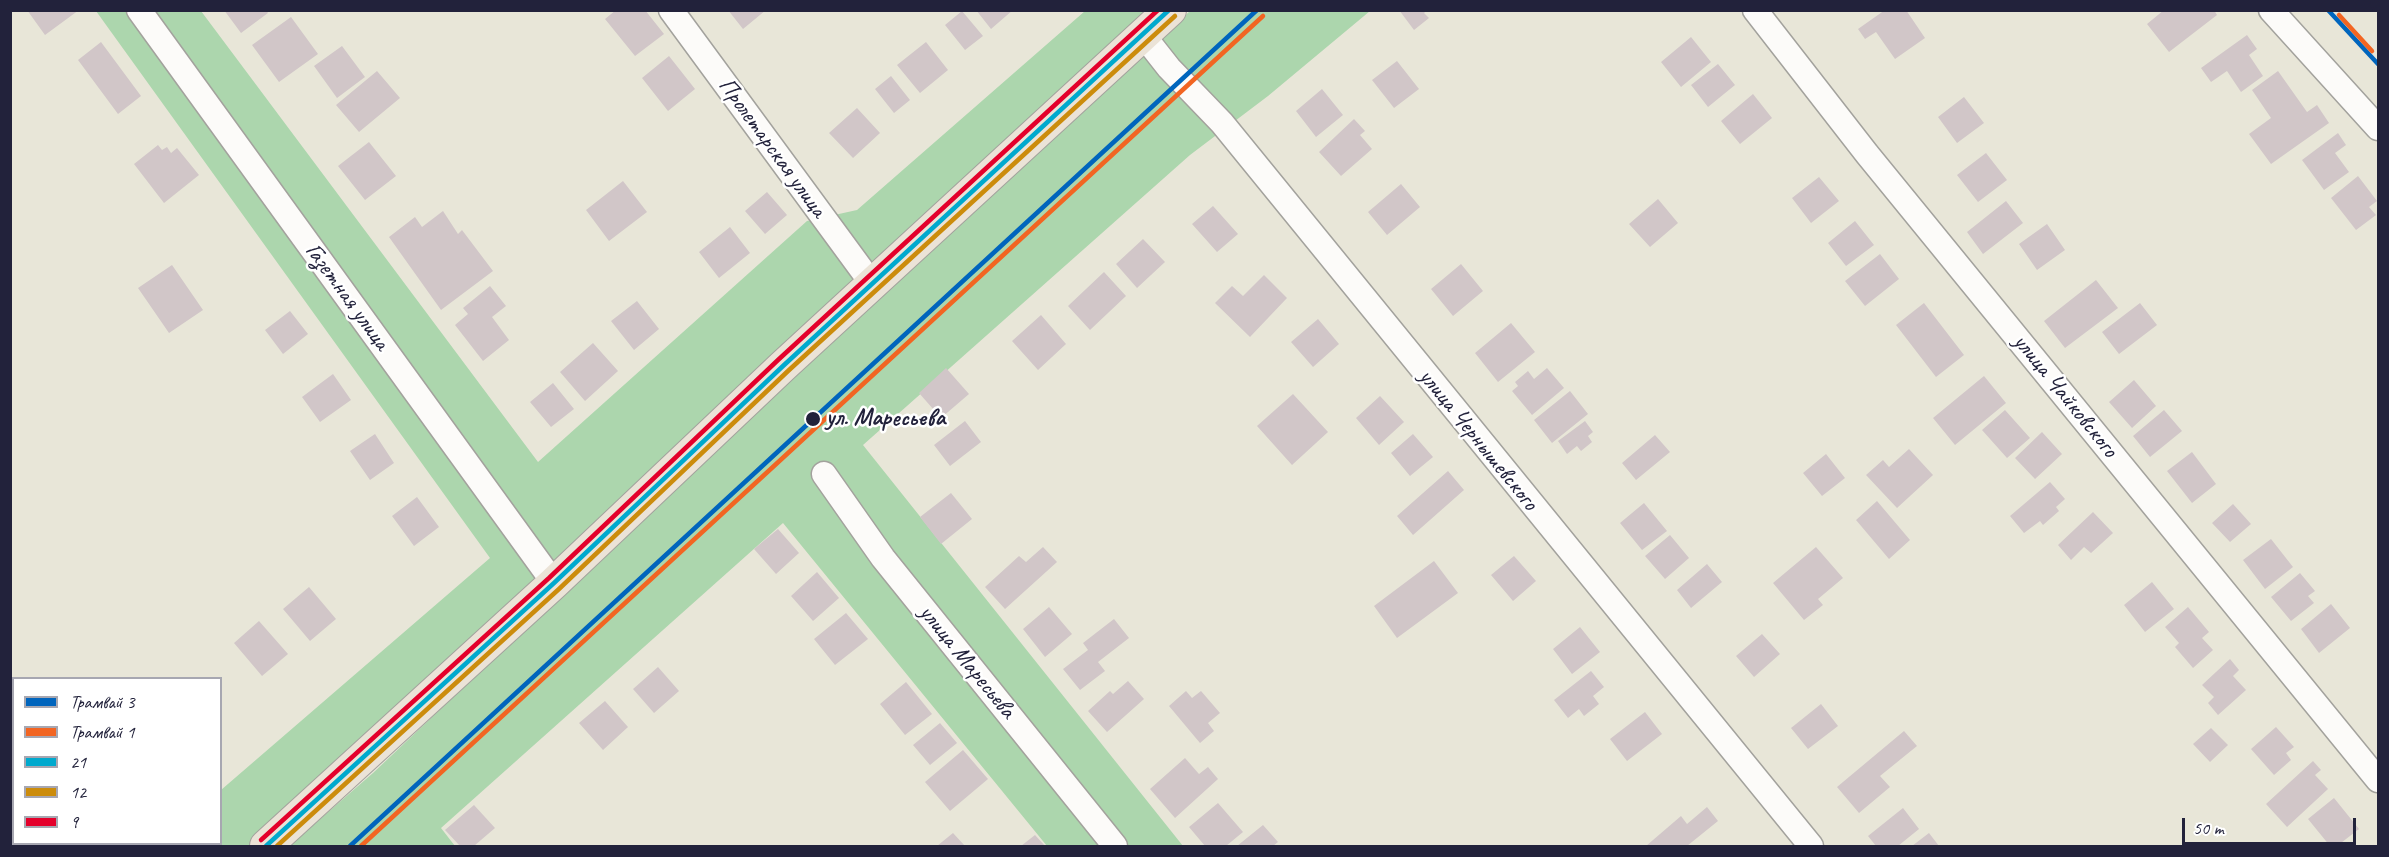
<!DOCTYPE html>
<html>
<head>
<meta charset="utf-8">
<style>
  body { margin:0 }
  #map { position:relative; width:2389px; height:857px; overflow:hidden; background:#e8e6d8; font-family:Caveat,sans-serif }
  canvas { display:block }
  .frame { position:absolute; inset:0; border:12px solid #22223b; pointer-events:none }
  .legend { position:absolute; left:12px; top:677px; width:210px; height:168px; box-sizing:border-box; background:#fff; border:2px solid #a7a7b1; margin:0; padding:8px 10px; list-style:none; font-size:18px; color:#22223b }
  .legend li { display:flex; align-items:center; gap:12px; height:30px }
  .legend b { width:30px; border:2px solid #a7a7b1 }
  .scale { position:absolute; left:2182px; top:818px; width:174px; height:27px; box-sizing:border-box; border:3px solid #22223b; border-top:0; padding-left:8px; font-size:18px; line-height:21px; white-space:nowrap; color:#22223b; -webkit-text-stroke:4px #fff; paint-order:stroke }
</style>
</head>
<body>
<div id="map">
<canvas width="2389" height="857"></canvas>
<div class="frame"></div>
<ul class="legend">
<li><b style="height:8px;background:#0065bd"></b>Трамвай 3</li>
<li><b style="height:8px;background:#f26522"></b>Трамвай 1</li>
<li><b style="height:8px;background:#00a9ce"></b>21</li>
<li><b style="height:8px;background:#cc8c0c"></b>12</li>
<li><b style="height:8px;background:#e4002b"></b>9</li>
</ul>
<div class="scale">50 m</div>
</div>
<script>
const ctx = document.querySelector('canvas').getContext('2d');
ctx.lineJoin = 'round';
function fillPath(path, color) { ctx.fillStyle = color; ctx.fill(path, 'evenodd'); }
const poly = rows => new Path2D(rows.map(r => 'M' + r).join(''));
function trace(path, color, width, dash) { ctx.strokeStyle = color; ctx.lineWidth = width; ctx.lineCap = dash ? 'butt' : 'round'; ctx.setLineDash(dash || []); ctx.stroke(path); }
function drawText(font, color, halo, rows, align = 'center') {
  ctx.font = font + ' Caveat,sans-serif'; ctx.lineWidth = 5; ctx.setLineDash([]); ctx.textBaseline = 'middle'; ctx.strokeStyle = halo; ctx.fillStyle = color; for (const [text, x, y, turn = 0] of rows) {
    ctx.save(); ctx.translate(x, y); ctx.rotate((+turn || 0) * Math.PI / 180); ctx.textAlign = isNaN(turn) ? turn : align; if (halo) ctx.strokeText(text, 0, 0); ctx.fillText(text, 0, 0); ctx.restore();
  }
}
const industrial = poly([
  [11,702,14,706,14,844,119,844,120,846,11,846]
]);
const green = poly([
  [96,11,128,11,537,578,249,846,167,846,167,844,220,844,221,790,490,558],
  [150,11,201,11,538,462,807,221,857,210,1085,11,1151,11,553,564],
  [1190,11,1370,11,1268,96,1190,155,863,445,1183,846,1047,846,783,523,441,828,455,846,289,846,373,773,750,416]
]);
const building = poly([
  [27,10,79,10,45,35],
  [224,10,266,10,268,13,241,33],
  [616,10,645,10,664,34,635,56,605,19],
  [728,10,766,10,743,29],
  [976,10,1013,10,991,29],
  [1399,10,1427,10,1424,13,1429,18,1414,30],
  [1885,10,1906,10,1925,38,1895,59,1876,32,1865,39,1858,29],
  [2164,10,2214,10,2217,15,2169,52,2147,24],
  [962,11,983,36,965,50,945,25],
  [291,17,318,54,279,82,252,45],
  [2247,35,2257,49,2249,55,2263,76,2241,92,2227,71,2211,82,2201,68],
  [1691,37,1711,62,1681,87,1661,62],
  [101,42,141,96,118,114,78,60],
  [926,42,948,70,920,93,897,65],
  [342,46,365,77,337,98,314,66],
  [669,56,695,89,668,111,642,78],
  [1397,61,1419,89,1394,108,1372,80],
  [1718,64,1735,85,1708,107,1691,85],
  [377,71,400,98,359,132,336,105],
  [2278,71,2307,112,2317,105,2329,123,2271,164,2249,134,2271,118,2252,90],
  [891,76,910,100,894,113,875,89],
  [1322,89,1343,115,1316,137,1296,111],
  [1753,94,1772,118,1740,144,1721,121],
  [1964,97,1984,123,1957,143,1938,117],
  [857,108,880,133,853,158,829,133],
  [1354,119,1365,131,1360,135,1372,149,1341,176,1319,152],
  [2338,133,2346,145,2335,153,2349,172,2324,190,2302,160],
  [369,142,396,176,365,200,338,166],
  [158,145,162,150,167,147,171,153,177,148,199,175,164,203,134,164],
  [1986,153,2007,180,1978,202,1957,175],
  [2358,176,2377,201,2369,207,2376,215,2356,230,2331,198],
  [1819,177,1839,201,1811,223,1792,198],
  [623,181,647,212,609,241,586,210],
  [1401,184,1420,207,1387,235,1368,212],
  [767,192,787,215,765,234,745,211],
  [1658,199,1678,223,1650,247,1629,224],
  [2006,201,2023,223,1983,254,1967,232],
  [1213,206,1238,234,1217,252,1192,224],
  [443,211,458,234,462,230,493,271,441,310,389,237,415,217,422,227],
  [1855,221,1874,245,1846,266,1828,243],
  [2047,224,2065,250,2037,270,2019,244],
  [730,227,750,253,719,278,699,252],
  [1143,239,1165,262,1137,288,1116,264],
  [1880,254,1899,279,1865,306,1845,281],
  [1461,264,1483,291,1453,316,1431,289],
  [172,265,203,310,169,333,138,288],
  [1104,272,1126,296,1090,330,1068,306],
  [1264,275,1287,298,1250,337,1215,303,1232,286,1243,296],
  [2096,280,2118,308,2065,348,2044,321],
  [490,286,506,306,492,317,509,340,483,361,455,325,468,314,463,308],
  [637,301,659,329,634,350,611,321],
  [1924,303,1964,355,1936,377,1896,325],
  [2140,303,2157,325,2119,354,2102,332],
  [290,311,308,334,283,354,265,330],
  [1041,315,1066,344,1038,370,1012,341],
  [1318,319,1339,344,1313,367,1291,342],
  [1511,323,1535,352,1498,382,1475,353],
  [593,343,618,371,585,401,560,372],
  [946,368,969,394,941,418,919,393],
  [1547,368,1564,388,1532,415,1512,391,1518,386,1515,382,1528,371,1534,379],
  [333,374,351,400,320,422,302,397],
  [1984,376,2006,403,1955,445,1933,418],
  [2134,380,2156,406,2132,428,2109,402],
  [553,383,574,409,551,427,530,402],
  [1570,391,1588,414,1552,443,1534,420],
  [1293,394,1328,432,1292,465,1257,426],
  [1380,396,1404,422,1379,445,1356,418],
  [2005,410,2030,438,2007,458,1982,430],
  [2164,410,2182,431,2150,457,2133,436],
  [965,421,981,442,950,466,934,445],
  [1585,421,1593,432,1588,436,1592,442,1581,451,1577,446,1567,454,1558,441],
  [2042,432,2062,454,2035,479,2015,458],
  [375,434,394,463,370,480,350,451],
  [1413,434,1433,457,1410,476,1391,453],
  [1655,435,1670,452,1636,480,1622,463],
  [1909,449,1933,475,1897,508,1866,475,1883,460,1889,467],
  [2192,452,2216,484,2192,503,2167,471],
  [1826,454,1845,478,1822,496,1803,473],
  [1448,471,1464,490,1413,535,1397,516],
  [2050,482,2065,499,2056,507,2059,511,2043,525,2040,521,2024,533,2010,516],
  [951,493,972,519,941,544,920,517],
  [417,497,439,527,414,546,392,516],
  [1877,501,1910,540,1889,559,1856,520],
  [1644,503,1667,531,1642,550,1620,523],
  [2233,504,2251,524,2230,542,2212,523],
  [2093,512,2113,533,2091,553,2084,547,2071,560,2058,545],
  [778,529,799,553,776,574,754,549],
  [1670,535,1689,558,1665,579,1645,556],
  [2271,539,2293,567,2265,589,2243,560],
  [1043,547,1057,562,1005,609,985,587,1019,556,1026,562],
  [1816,547,1843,578,1818,599,1823,605,1804,620,1773,583],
  [1514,556,1536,581,1513,601,1491,575],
  [1434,561,1458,593,1397,638,1374,606],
  [1707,564,1722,582,1691,608,1677,590],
  [817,572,839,598,813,621,791,596],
  [2300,573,2315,591,2308,596,2314,603,2291,621,2271,597],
  [2152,582,2174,609,2145,632,2124,605],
  [309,587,336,619,310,641,283,609],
  [2331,604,2350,628,2319,653,2301,629],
  [1049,607,1072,634,1045,657,1023,629],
  [2188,607,2209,632,2202,638,2213,650,2193,668,2175,647,2179,643,2165,627],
  [846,613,868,639,835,665,814,639],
  [1114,619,1129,638,1098,662,1105,671,1080,690,1063,669,1088,650,1083,643],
  [259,621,288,654,262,676,234,643],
  [1580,627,1600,652,1572,674,1553,649],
  [1762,634,1780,654,1754,677,1736,656],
  [2230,659,2239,670,2233,676,2246,690,2218,715,2208,703,2214,697,2202,685],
  [658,667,679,691,654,713,633,689],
  [1591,671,1604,687,1593,696,1599,704,1584,716,1579,709,1568,718,1554,700],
  [1128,681,1144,699,1107,732,1088,711,1110,691,1113,694],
  [906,682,932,714,905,735,880,704],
  [1186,691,1192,698,1201,691,1220,713,1208,723,1214,731,1200,743,1169,706],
  [605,701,628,727,603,750,579,723],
  [1821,704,1838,726,1808,749,1791,728],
  [1645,712,1662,734,1627,761,1610,739],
  [940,723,957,743,930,765,913,745],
  [2276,727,2294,747,2286,753,2291,760,2274,775,2251,749],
  [2211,728,2228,745,2210,762,2193,744],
  [1904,731,1917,746,1880,776,1890,787,1859,813,1837,787],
  [963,750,988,779,950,811,925,782],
  [1185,758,1199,774,1208,767,1218,779,1175,818,1150,789],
  [2313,761,2321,770,2315,775,2328,789,2287,827,2266,804],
  [2334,798,2359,829,2337,846,2330,846,2308,819],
  [1218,803,1243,832,1226,846,1205,846,1189,827],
  [474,805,495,828,474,846,460,846,445,830],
  [1707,807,1718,821,1687,846,1646,846,1681,816,1687,824],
  [1903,808,1919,829,1898,846,1876,846,1868,836],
  [1263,825,1278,842,1273,846,1237,846],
  [953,833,965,846,937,846],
  [1929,833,1939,846,1912,846],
  [1035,835,1045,846,1021,846]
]);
const minor = poly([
  [139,10,554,583],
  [671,10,873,285],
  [1755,10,1867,154,2378,780],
  [2271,10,2378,128],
  [1143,35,1169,68,1222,123,1811,846],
  [824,474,883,558,1115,846]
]);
const major = poly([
  [266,846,554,583,783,366,1170,10]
]);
const bus1 = poly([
  [266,846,554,583,783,366,1169,10]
]);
const bus2 = poly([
  [277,846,559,589,788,371,1175,16]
]);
const bus3 = poly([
  [261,840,549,578,778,360,1158,10]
]);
const tram1 = poly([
  [2328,10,2378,64],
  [350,846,1257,10]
]);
const tram2 = poly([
  [2339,15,2372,51],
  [361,846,1263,16]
]);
const markers = [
  [813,419,8,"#22223b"]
];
const streetNames = [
  ["Пролетарская улица",772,148,54],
  ["Газетная улица",347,297,54],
  ["улица Чайковского",2065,396,51],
  ["улица Чернышевского",1478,440,51],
  ["улица Маресьева",967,662,51]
];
const stopNames = [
  ["ул. Маресьева",826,419]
];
fillPath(industrial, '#d5d1d9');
fillPath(green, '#acd6ad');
fillPath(building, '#d1c6c8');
trace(minor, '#a3a29d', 27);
trace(major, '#a3a29d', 34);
trace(minor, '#fcfbf9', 24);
trace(major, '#ebe3d7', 32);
trace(bus1, '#00a9ce', 4.5);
trace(bus2, '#cc8c0c', 4.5);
trace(bus3, '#e4002b', 4.5);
trace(tram1, '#0065bd', 4.5);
trace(tram2, '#f26522', 4.5);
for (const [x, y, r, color] of markers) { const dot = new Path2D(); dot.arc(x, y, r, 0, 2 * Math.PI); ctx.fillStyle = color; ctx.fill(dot); trace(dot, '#fff', 2); }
drawText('24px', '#22223b', '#fff', streetNames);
drawText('bold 24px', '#22223b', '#fff', stopNames, 'left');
</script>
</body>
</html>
